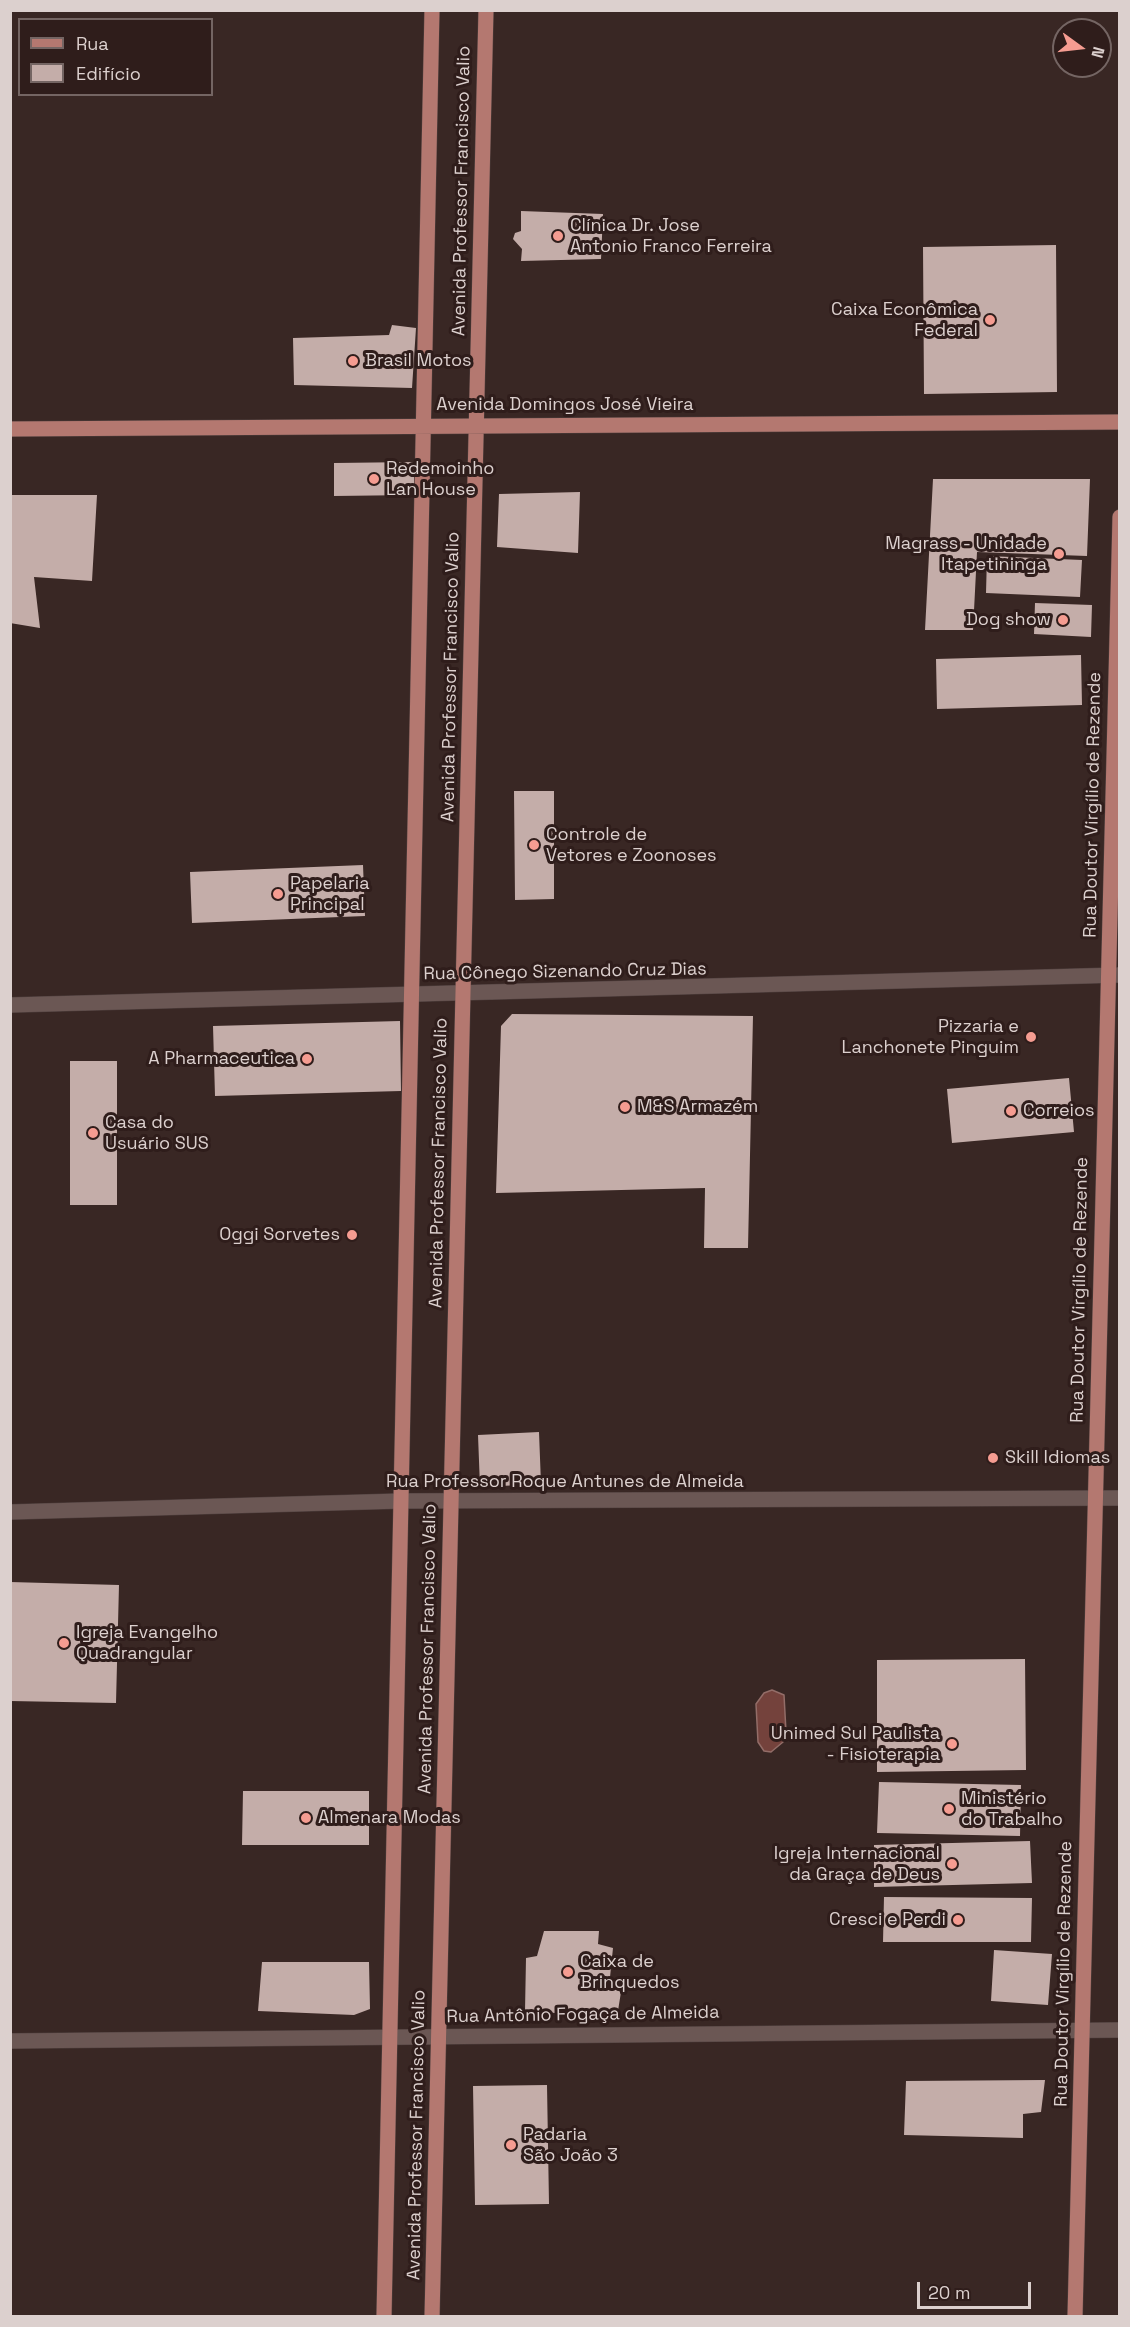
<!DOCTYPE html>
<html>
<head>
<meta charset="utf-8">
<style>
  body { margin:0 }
  #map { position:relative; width:1130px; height:2327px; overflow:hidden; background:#392724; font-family:"Space Grotesk",sans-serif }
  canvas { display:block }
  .frame { position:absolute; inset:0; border:12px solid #dcd0ce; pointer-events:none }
  .legend { position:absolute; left:18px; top:18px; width:195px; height:78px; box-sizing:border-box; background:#2f1d1b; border:2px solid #746563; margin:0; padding:8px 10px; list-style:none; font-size:18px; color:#dcd0ce }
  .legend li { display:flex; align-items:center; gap:12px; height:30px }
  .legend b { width:30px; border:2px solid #746563 }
  .north { position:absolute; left:1052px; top:18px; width:60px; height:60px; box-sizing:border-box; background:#2f1d1b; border:2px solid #746563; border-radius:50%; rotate:105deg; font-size:16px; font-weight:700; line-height:24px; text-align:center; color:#dcd0ce }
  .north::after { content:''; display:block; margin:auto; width:21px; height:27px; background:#f59c91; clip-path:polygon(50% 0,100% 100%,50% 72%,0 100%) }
  .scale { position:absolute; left:917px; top:2282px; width:114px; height:27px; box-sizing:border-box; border:3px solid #dcd0ce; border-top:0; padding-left:8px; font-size:18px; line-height:21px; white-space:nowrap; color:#dcd0ce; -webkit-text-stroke:4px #2f1d1b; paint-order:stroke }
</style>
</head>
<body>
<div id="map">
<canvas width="1130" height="2327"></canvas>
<div class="frame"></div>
<ul class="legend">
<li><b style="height:8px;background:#b47870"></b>Rua</li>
<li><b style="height:16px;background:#c4ada9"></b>Edifício</li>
</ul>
<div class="north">N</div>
<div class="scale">20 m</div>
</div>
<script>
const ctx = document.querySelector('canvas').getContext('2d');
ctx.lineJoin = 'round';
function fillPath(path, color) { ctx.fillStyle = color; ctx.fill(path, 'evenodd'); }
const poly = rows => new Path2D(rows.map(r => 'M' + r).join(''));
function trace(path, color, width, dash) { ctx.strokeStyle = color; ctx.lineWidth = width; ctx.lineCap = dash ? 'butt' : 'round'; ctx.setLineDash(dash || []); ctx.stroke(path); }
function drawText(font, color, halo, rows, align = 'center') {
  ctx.font = font + ' "Space Grotesk",sans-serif'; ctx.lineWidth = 6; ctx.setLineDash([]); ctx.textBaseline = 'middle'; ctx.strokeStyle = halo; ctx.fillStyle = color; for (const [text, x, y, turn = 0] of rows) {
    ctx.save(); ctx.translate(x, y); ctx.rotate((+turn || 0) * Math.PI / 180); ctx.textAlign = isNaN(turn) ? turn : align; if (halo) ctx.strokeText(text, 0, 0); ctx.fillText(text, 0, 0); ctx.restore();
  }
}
const water = poly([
  [772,1690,784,1695,786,1732,783,1742,771,1752,764,1751,758,1742,756,1704,764,1693,772,1690]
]);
const building = poly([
  [521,211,603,214,601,259,521,261,522,249,513,239,515,233,521,231],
  [1056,245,1057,392,924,394,923,247],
  [392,325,416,328,412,388,294,385,293,338,389,335],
  [414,462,414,495,334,496,334,463],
  [933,479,1090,479,1087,556,977,552,973,630,925,630],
  [580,492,578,553,497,547,499,494],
  [10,495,97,495,92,581,34,577,40,628,10,623],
  [987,556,1082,560,1080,597,986,593],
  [1035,603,1092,605,1091,637,1034,634],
  [1081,655,1082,705,937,709,936,659],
  [514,791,554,791,554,899,515,900],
  [363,865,365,916,192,923,190,872],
  [512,1014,753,1016,748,1248,704,1248,705,1188,496,1193,501,1026],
  [400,1021,401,1091,215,1096,213,1026],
  [70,1061,117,1061,117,1205,70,1205],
  [1069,1078,1074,1132,952,1143,947,1089],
  [539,1432,541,1484,480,1487,478,1435],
  [10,1582,119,1585,116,1703,10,1701],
  [1025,1659,1026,1770,877,1772,877,1660],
  [879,1782,1021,1785,1020,1836,877,1833],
  [243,1791,369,1791,369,1845,242,1845],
  [1030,1841,1032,1883,874,1887,874,1845],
  [884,1897,1032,1898,1031,1942,883,1942],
  [544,1931,599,1931,598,1944,613,1948,609,1987,621,1992,617,2017,525,2011,526,1958,537,1956],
  [994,1950,1052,1954,1048,2005,991,2001],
  [262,1962,369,1962,370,2009,354,2015,258,2011],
  [1045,2080,1041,2112,1023,2114,1023,2138,904,2135,906,2081],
  [547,2085,549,2204,475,2205,473,2086]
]);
const minor = poly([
  [10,1005,1120,975],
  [10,1512,401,1501,1120,1498],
  [10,2041,1120,2030]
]);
const major = poly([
  [10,429,1120,422],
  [384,2316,432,10],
  [432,2316,486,10],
  [1075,2316,1120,517]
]);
const markers = [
  [558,236,6,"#f59c91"],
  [990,320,6,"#f59c91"],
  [353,361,6,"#f59c91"],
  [374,479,6,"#f59c91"],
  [1059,554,6,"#f59c91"],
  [1063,620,6,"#f59c91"],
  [534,845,6,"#f59c91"],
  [278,894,6,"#f59c91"],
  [1031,1037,6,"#f59c91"],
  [307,1059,6,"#f59c91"],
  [625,1107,6,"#f59c91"],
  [1011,1111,6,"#f59c91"],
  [93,1133,6,"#f59c91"],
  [352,1235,6,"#f59c91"],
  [993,1458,6,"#f59c91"],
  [64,1643,6,"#f59c91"],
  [952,1744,6,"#f59c91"],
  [949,1809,6,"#f59c91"],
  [306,1818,6,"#f59c91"],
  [952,1864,6,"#f59c91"],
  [958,1920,6,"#f59c91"],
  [568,1972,6,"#f59c91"],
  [511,2145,6,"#f59c91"]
];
const streetNames = [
  ["Avenida Professor Francisco Valio",462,191,-89],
  ["Avenida Domingos José Vieira",565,405],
  ["Avenida Professor Francisco Valio",451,677,-89],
  ["Rua Doutor Virgílio de Rezende",1093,805,-89],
  ["Rua Cônego Sizenando Cruz Dias",565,972,-1],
  ["Avenida Professor Francisco Valio",439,1163,-89],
  ["Rua Doutor Virgílio de Rezende",1080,1290,-89],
  ["Rua Professor Roque Antunes de Almeida",565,1482],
  ["Avenida Professor Francisco Valio",428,1649,-89],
  ["Rua Doutor Virgílio de Rezende",1064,1974,-89],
  ["Rua Antônio Fogaça de Almeida",583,2015,-1],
  ["Avenida Professor Francisco Valio",417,2135,-89]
];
const poiNames = [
  ["Clínica Dr. Jose",570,226],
  ["Antonio Franco Ferreira",570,247],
  ["Caixa Econômica",978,310,"right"],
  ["Federal",978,331,"right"],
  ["Brasil Motos",365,361],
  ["Redemoinho",386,469],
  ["Lan House",386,490],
  ["Magrass - Unidade",1047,544,"right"],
  ["Itapetininga",1047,565,"right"],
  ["Dog show",1051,620,"right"],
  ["Controle de",546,835],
  ["Vetores e Zoonoses",546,856],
  ["Papelaria",290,884],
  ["Principal",290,905],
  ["Pizzaria e",1019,1027,"right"],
  ["Lanchonete Pinguim",1019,1048,"right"],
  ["A Pharmaceutica",295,1059,"right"],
  ["M&S Armazém",637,1107],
  ["Correios",1023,1111],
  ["Casa do",105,1123],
  ["Usuário SUS",105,1144],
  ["Oggi Sorvetes",340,1235,"right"],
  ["Skill Idiomas",1005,1458],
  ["Igreja Evangelho",76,1633],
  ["Quadrangular",76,1654],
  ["Unimed Sul Paulista",940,1734,"right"],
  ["- Fisioterapia",940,1755,"right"],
  ["Ministério",961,1799],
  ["do Trabalho",961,1820],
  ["Almenara Modas",318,1818],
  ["Igreja Internacional",940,1854,"right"],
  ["da Graça de Deus",940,1875,"right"],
  ["Cresci e Perdi",946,1920,"right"],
  ["Caixa de",580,1962],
  ["Brinquedos",580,1983],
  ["Padaria",523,2135],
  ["São João 3",523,2156]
];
fillPath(water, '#74423c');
trace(water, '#936d68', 1.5);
fillPath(building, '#c4ada9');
trace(minor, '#514240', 16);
trace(major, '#514240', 16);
trace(minor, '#6b5754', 15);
trace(major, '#b47870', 15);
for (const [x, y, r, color] of markers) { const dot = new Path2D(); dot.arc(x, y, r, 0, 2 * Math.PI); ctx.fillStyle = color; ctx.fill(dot); trace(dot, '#2f1d1b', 2); }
drawText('18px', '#dcd0ce', '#2f1d1b', streetNames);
drawText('18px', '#dcd0ce', '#2f1d1b', poiNames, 'left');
</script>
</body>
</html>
